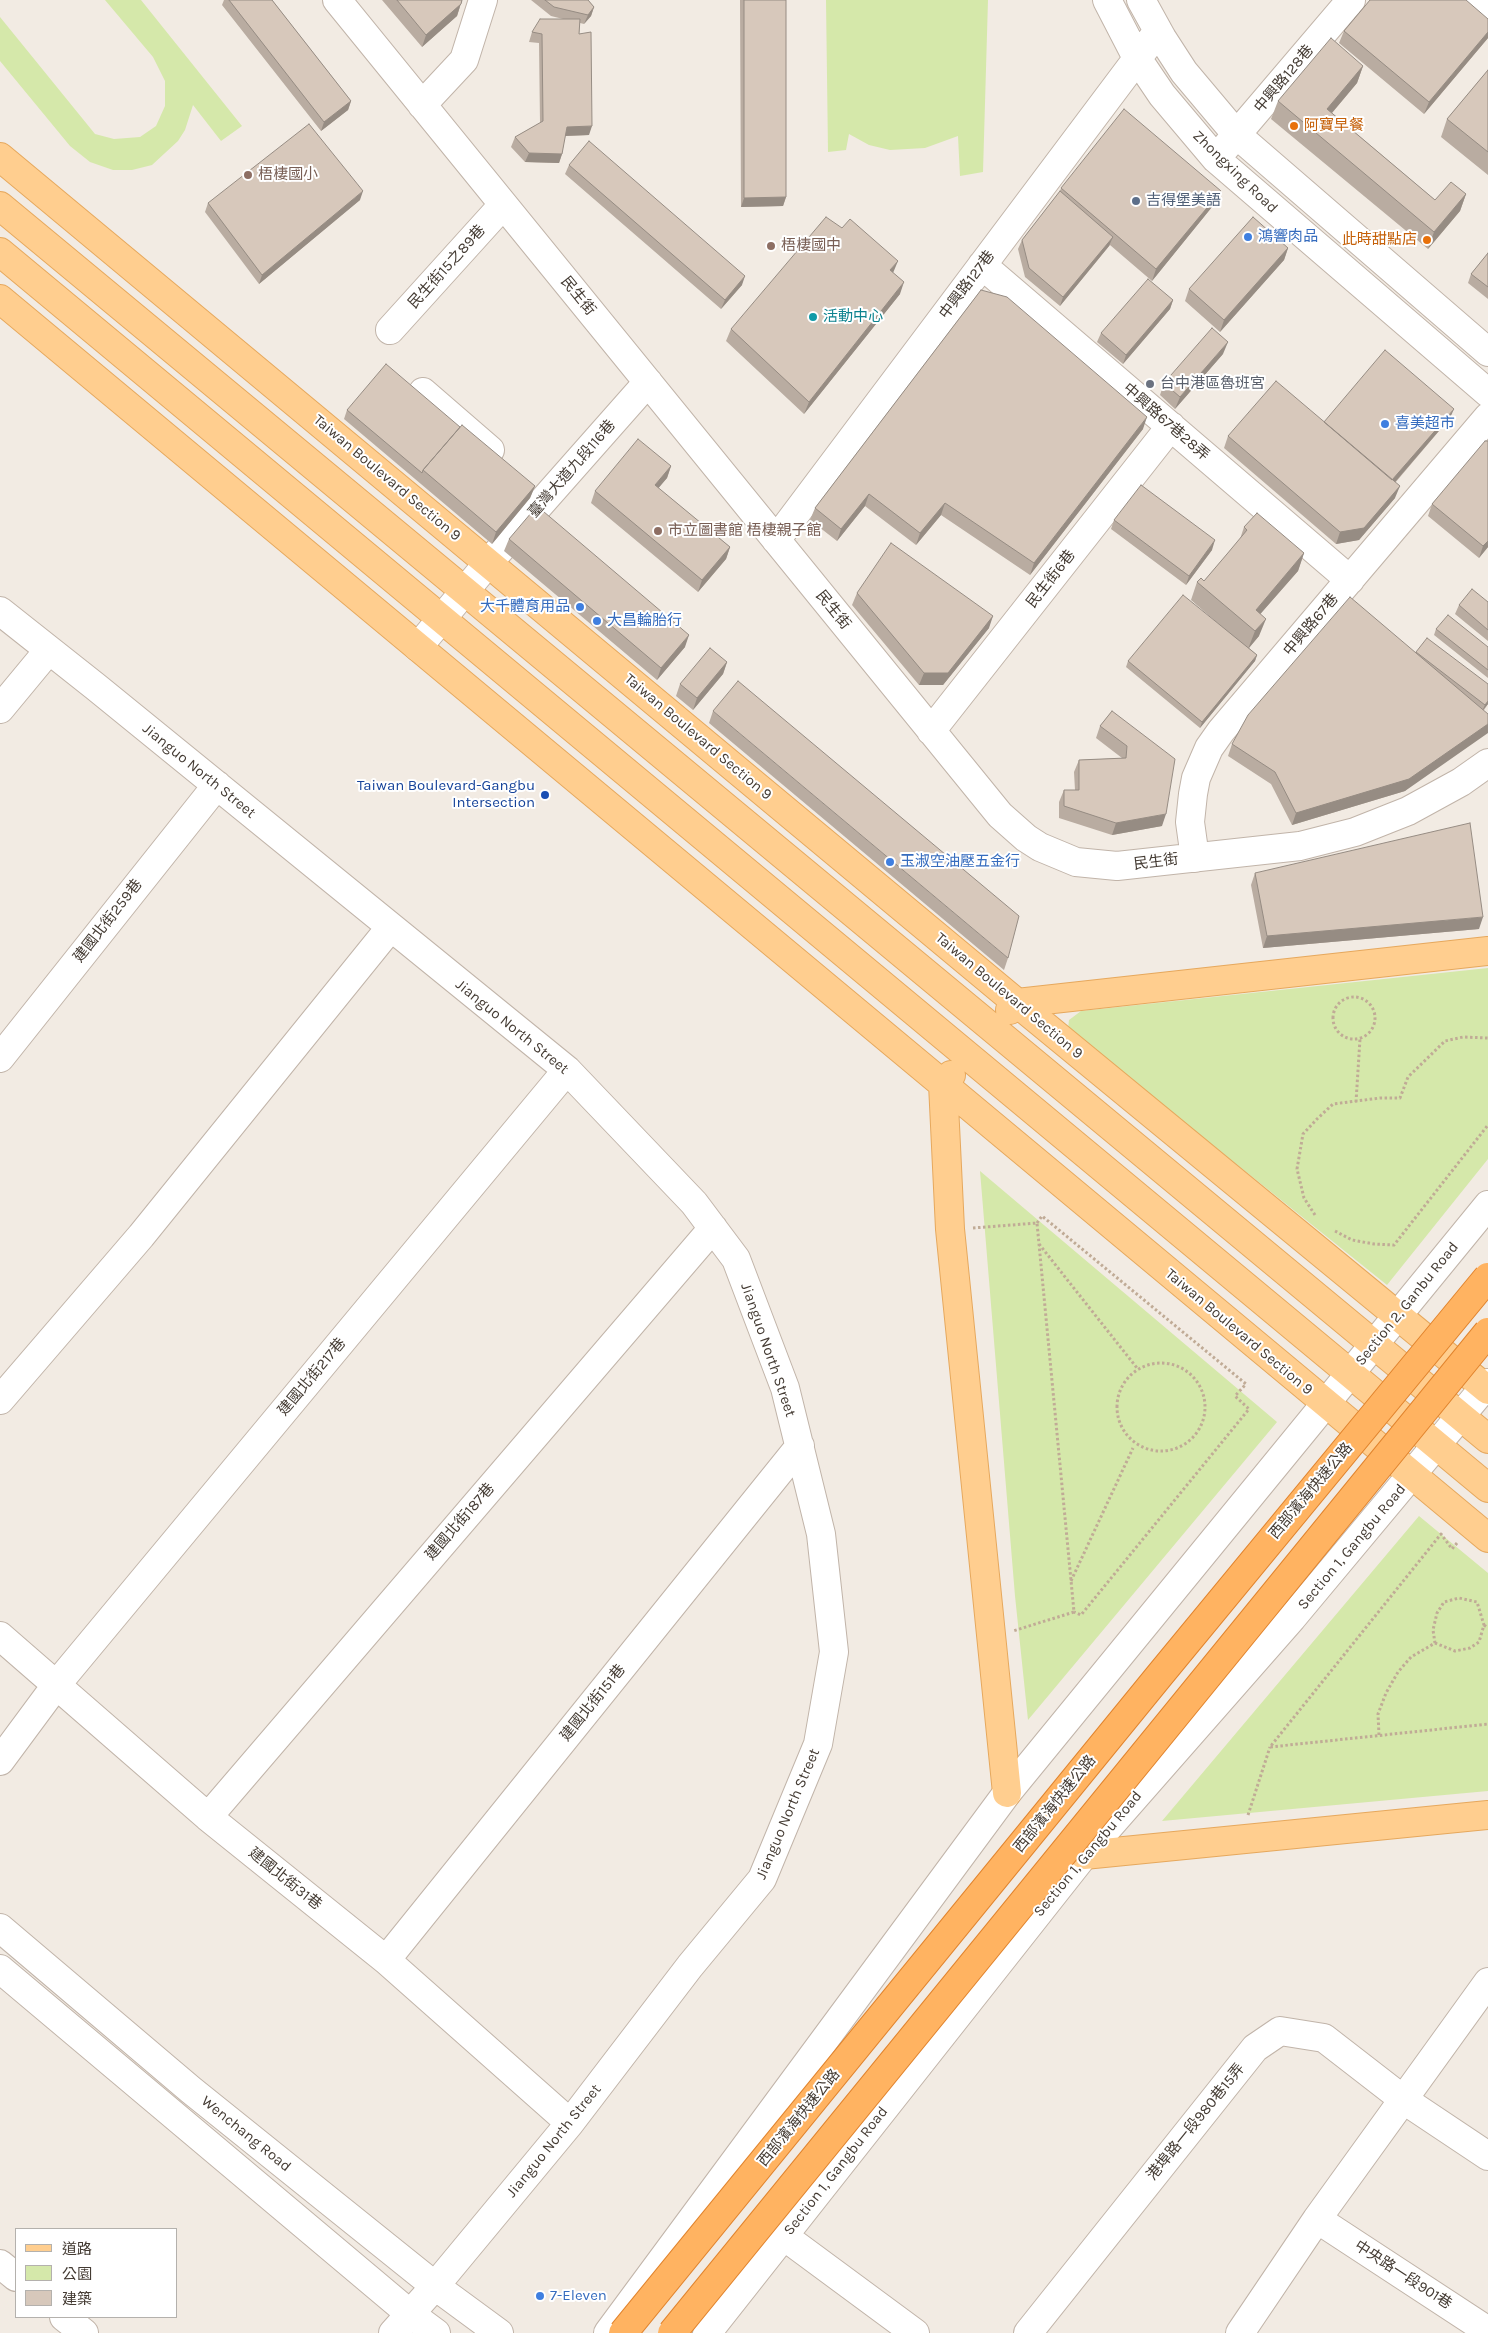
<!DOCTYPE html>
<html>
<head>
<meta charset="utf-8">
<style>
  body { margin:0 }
  #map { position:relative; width:1488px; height:2333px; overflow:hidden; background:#f2ebe3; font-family:Karla,"Noto Sans TC",sans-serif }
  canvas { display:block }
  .legend { position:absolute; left:15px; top:2228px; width:162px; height:90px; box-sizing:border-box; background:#fff; border:1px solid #b4b1ad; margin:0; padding:6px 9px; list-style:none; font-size:15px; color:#443b33 }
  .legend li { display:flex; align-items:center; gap:10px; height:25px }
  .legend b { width:25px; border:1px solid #b4b1ad }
</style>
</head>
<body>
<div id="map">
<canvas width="1488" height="2333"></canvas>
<ul class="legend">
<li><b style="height:6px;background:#ffce8f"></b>道路</li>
<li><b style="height:14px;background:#d5e8aa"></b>公園</li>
<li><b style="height:14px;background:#d7c8bb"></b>建築</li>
</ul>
</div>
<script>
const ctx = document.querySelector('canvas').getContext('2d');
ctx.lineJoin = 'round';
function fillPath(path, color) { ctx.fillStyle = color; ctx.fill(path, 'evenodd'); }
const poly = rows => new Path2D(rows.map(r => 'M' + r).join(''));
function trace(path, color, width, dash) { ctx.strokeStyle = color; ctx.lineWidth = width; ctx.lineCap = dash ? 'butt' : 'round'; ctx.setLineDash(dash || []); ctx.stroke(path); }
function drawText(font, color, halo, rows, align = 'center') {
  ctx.font = font + ' Karla,"Noto Sans TC",sans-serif'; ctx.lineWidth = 4; ctx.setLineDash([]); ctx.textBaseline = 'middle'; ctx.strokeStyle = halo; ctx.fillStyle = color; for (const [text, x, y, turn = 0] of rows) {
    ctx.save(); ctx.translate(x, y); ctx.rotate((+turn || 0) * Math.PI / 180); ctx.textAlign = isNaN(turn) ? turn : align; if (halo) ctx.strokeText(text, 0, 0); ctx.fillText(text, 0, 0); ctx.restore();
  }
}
const green = poly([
  [105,0,141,0,242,126,221,141,193,105,185,130,178,141,152,165,132,170,113,170,90,162,70,146,0,61,0,17,95,134,114,139,140,137,156,126,165,106,165,81,153,57],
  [826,0,988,0,983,172,960,176,958,136,925,148,890,150,869,145,849,134,846,150,828,152],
  [1488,968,1488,1159,1387,1285,1068,1029,1069,1020,1081,1011],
  [980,1171,1277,1422,1028,1720,1015,1596],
  [1419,1516,1488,1573,1488,1791,1162,1821]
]);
const path = poly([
  '1333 1018a21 21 0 1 1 42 0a21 21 0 1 1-42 0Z',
  [1356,1102,1360,1039],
  [1315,1215,1304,1198,1297,1169,1303,1134,1317,1119,1333,1104,1380,1098,1400,1098,1408,1077,1445,1041,1463,1037,1488,1038],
  [1037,1223,1042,1216,1246,1384,1235,1396,1249,1409,1081,1615,1074,1612],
  [973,1228,1037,1223,1074,1612,1013,1631],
  [1335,1231,1352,1240,1374,1244,1394,1245,1488,1125],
  [1039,1244,1137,1368],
  '1117 1407a44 44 0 1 1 88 0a44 44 0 1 1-88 0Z',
  [1457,1543,1452,1549,1441,1534,1270,1747,1488,1724],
  [1071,1581,1133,1448],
  [1484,1625,1488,1628],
  [1379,1735,1378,1714,1386,1693,1398,1672,1411,1657,1435,1643,1433,1630,1437,1613,1444,1602,1459,1598,1477,1602,1484,1625,1479,1642,1470,1648,1455,1651,1435,1643],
  [1248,1815,1270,1747]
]);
const minor = poly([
  [337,0,1000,815,1026,838,1040,847,1076,862,1117,866,1300,846,1355,832,1408,811,1461,782,1488,763],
  [1107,0,1137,58,1162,95,1216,159,1488,393],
  [1141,0,1162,38,1184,72,1237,135,1488,352],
  [1479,0,1488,8],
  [422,105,464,60,483,0],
  [1225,148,1351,0],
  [982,265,1350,580],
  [390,330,503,205],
  [423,392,490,450],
  [776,540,1158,31],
  [0,611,96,687,567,1070,694,1203,736,1259,785,1388,821,1534,834,1652,818,1744,762,1879,690,1966,570,2123,435,2286,393,2333],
  [418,647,489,562,648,382],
  [0,709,48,651],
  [931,731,1171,426],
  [1195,858,1190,822,1193,794,1196,778,1209,748,1221,731,1488,417],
  [0,1058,217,785],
  [0,1400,141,1236,390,928],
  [0,1636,208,1817,386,1960,570,2123],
  [0,1761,57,1684,567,1070],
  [208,1817,713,1228],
  [0,1928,191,2090,435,2286,499,2333],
  [386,1960,800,1446],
  [0,1969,409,2313,436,2333],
  [1317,2219,1488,2331],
  [785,2237,915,2333],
  [0,2264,16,2277],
  [64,2317,84,2333],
  [608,2333,1007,1793,1488,1205],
  [707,2333,1084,1855,1292,1618,1488,1383],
  [1028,2333,1255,2048,1280,2031,1324,2038,1404,2100,1488,2156],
  [1240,2333,1317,2219,1488,1982]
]);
const major = poly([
  [0,157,1017,1003,1488,1390],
  [0,206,1488,1439],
  [0,252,1488,1488],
  [0,299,1488,1538],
  [1010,1010,1017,1003,1488,951],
  [951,1075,943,1084,950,1229,1007,1793],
  [1084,1855,1488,1815]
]);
const highwayBridge = poly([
  [623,2333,1159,1676,1488,1277],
  [672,2333,1488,1332]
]);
const wall = poly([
  [224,0,272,0,351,101,348,110,321,131,222,5],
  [382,0,462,0,457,16,422,47],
  [531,0,588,0,594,7,591,16,584,24,580,23,579,34,589,135,565,136,562,154,559,163,525,162,511,147,515,137,540,123,539,43,529,42,532,32,563,19,551,16],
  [740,0,786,0,786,197,783,206,741,207],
  [1488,19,1488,38,1424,114,1339,43,1344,31],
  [1363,66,1357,83,1332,113,1435,200,1466,194,1460,211,1428,249,1271,119,1278,101],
  [1488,70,1488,175,1441,137,1447,119],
  [569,165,742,285,721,309,565,174],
  [1061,188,1221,191,1216,202,1152,281,1110,245,1060,306,1025,277,1018,249,1022,240,1060,191],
  [360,200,259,284,205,212,208,203],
  [1288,248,1284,260,1220,332,1185,301,1189,289],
  [1488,253,1488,299,1468,283,1471,274],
  [893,273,900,294,804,414,726,341,731,329],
  [981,290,1143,429,1030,575,941,515,916,545,865,506,837,541,810,520,815,508],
  [1173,300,1170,309,1123,364,1097,342,1101,333],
  [1223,354,1175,409,1160,395,1164,383],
  [347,410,460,427,535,486,530,498,492,544,344,419],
  [1450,418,1395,483,1395,498,1359,540,1336,544,1224,448,1228,436,1324,422],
  [1488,441,1488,547,1479,558,1428,516,1432,504],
  [671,466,667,478,658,488,730,547,726,559,698,592,591,503,595,491],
  [1114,520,1212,550,1186,585,1111,529],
  [1244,527,1304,553,1298,571,1260,614,1259,636,1249,648,1257,655,1255,661,1200,728,1126,667,1128,661,1222,627,1191,600,1197,582,1204,581,1240,539],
  [509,539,685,647,657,680,504,551],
  [857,593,989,628,943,685,919,685,852,605],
  [1488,602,1488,641,1455,614,1459,605],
  [1436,629,1488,647,1488,678,1434,635],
  [1416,652,1488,684,1488,704,1484,710,1405,791,1292,825,1271,784,1228,756,1232,744],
  [727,662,723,674,693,710,676,696,680,684],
  [713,711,1008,958,1004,970,709,723],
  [1112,711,1162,826,1112,835,1059,818,1059,802,1064,790,1075,790,1074,772,1079,760,1122,758,1096,738,1100,726],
  [1255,873,1479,929,1263,948,1251,885]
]);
const shadedWall = poly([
  [462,0,457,16,422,47,426,35],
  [594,7,591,16,584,24,588,15],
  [1488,32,1488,38,1424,114,1429,102],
  [1363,66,1357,83,1320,127,1327,109],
  [351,101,348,110,321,131,324,122],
  [592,126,589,135,564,136,567,127],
  [529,153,562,154,559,163,525,162],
  [363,191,360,200,259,284,262,275],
  [1221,191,1216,202,1152,281,1156,269],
  [1466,194,1460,211,1428,249,1434,232],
  [786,197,783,206,741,207,744,198],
  [1113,237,1109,246,1060,306,1063,297],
  [1288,248,1284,260,1220,332,1224,320],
  [898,261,893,273,890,270],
  [745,276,742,285,721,309,725,300],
  [904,282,900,294,804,414,809,402],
  [1173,300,1170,309,1123,364,1126,355],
  [1228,342,1223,354,1175,409,1180,397],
  [1454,409,1450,418,1389,489,1392,480],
  [1147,417,1143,429,1030,575,1034,563],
  [671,466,667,478,651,497,655,485],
  [535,486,530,498,492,544,496,532],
  [1400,486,1395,498,1359,540,1336,544,1340,532],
  [869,494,865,506,837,541,841,529],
  [945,503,941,515,916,545,920,533],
  [1215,540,1212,550,1186,585,1189,576],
  [1488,541,1488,547,1479,558,1483,546],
  [730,547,726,559,698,592,702,580],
  [1304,553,1298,571,1249,627,1256,610],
  [993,616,989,628,943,685,919,685,924,673],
  [1266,619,1259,636,1248,649,1255,631],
  [689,635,685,647,657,680,661,668],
  [1257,655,1255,661,1200,728,1202,722],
  [727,662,723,674,693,710,697,698],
  [1488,701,1488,704,1482,711,1485,705],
  [1488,724,1488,733,1405,791,1292,825,1296,813],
  [1166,814,1162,826,1112,835,1116,823],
  [1483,917,1479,929,1263,948,1267,936]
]);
const building = poly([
  [229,0,272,0,351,101,324,122,229,0],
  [397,0,462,0,461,4,426,35,397,0],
  [545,0,588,0,594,7,588,15,554,7,545,0],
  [744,0,786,0,786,197,744,198,744,0],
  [1370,0,1466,0,1488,19,1488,32,1429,102,1344,31,1370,0],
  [540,19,580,19,579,34,591,32,592,126,567,127,562,154,529,153,515,137,543,121,542,34,532,32,540,19],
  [1331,38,1363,66,1327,109,1435,200,1451,182,1466,194,1434,232,1278,101,1331,38],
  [1488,70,1488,152,1447,119,1488,70],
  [1124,109,1221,191,1156,269,1061,188,1124,109],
  [309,124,363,191,262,275,208,203,309,124],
  [589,141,745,276,725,300,569,165,589,141],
  [1060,191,1113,237,1063,297,1029,268,1022,240,1060,191],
  [826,217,842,228,850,219,898,261,890,270,904,282,809,402,731,329,826,217],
  [1253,217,1288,248,1224,320,1189,289,1253,217],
  [1488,253,1488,287,1471,274,1488,253],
  [1148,279,1173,300,1126,355,1101,333,1148,279],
  [981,290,1007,297,1147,417,1034,563,945,503,920,533,869,494,841,529,815,508,981,290],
  [1212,328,1228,342,1180,397,1164,383,1212,328],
  [1385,350,1454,409,1392,480,1324,422,1385,350],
  [386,364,460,427,423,470,422,473,347,410,386,364],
  [1276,381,1400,486,1364,528,1340,532,1228,436,1276,381],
  [462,425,535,486,496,532,423,470,462,425],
  [638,439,671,466,655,485,730,547,702,580,595,491,638,439],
  [1485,441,1488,441,1488,541,1483,546,1432,504,1485,441],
  [1141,485,1215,540,1189,576,1114,520,1141,485],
  [537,506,689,635,661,668,509,539,537,506],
  [1257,513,1304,553,1256,610,1266,619,1255,631,1197,582,1201,578,1204,581,1227,554,1247,530,1244,527,1257,513],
  [891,543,993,616,948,673,924,673,857,593,891,543],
  [1472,589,1488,602,1488,630,1459,605,1472,589],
  [1183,595,1257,655,1202,722,1128,661,1183,595],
  [1350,597,1488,714,1488,724,1409,779,1296,813,1275,772,1232,744,1248,715,1350,597],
  [1448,615,1488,647,1488,670,1436,629,1448,615],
  [1427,638,1488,684,1488,701,1485,705,1416,652,1427,638],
  [710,648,727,662,697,698,680,684,710,648],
  [738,681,1019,916,1008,958,713,711,738,681],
  [1112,711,1175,759,1166,814,1116,823,1064,806,1064,790,1079,790,1079,760,1126,758,1127,746,1100,726,1112,711],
  [1470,823,1483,917,1267,936,1255,873,1470,823]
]);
const markers = [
  [1294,126,5,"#e8710a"],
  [248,175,5,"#8d6e63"],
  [1136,201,5,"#5c6f8a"],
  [1248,237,5,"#3f7fe0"],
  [1427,240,5,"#e8710a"],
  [771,246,5,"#8d6e63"],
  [813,317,5,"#0f9aa8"],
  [1150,384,5,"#6b7280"],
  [1385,424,5,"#3f7fe0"],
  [658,531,5,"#8d6e63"],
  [580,607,5,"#3f7fe0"],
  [597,621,5,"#3f7fe0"],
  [545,795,5,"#1a4fb4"],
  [890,862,5,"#3f7fe0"],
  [540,2296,5,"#3f7fe0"]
];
const streetNames = [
  ["中興路128巷",1284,79,-50],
  ["Zhongxing Road",1235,172,44],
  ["民生街15之89巷",447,267,-48],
  ["中興路127巷",967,285,-53],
  ["民生街",578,296,51],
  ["中興路67巷28弄",1166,422,41],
  ["臺灣大道九段116巷",572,469,-49],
  ["Taiwan Boulevard Section 9",387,478,40],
  ["民生街6巷",1051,579,-52],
  ["民生街",833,610,51],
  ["中興路67巷",1311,625,-50],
  ["Taiwan Boulevard Section 9",698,737,40],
  ["Jianguo North Street",199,771,39],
  ["民生街",1156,862,-7],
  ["建國北街259巷",108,921,-52],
  ["Taiwan Boulevard Section 9",1009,996,40],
  ["Jianguo North Street",512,1027,39],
  ["Section 2, Ganbu Road",1407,1304,-51],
  ["Taiwan Boulevard Section 9",1239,1332,40],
  ["Jianguo North Street",768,1350,71],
  ["建國北街217巷",312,1377,-50],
  ["西部濱海快速公路",1311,1491,-50],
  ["建國北街187巷",460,1522,-49],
  ["Section 1, Gangbu Road",1352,1547,-50],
  ["建國北街151巷",593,1703,-51],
  ["西部濱海快速公路",1055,1804,-51],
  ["Jianguo North Street",788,1814,-67],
  ["Section 1, Gangbu Road",1088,1854,-50],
  ["建國北街31巷",285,1879,39],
  ["西部濱海快速公路",799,2118,-51],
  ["港埠路一段980巷15弄",1196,2122,-51],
  ["Wenchang Road",246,2134,39],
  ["Jianguo North Street",554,2141,-51],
  ["Section 1, Gangbu Road",836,2171,-52],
  ["中央路一段901巷",1403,2275,33]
];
const foodNames = [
  ["阿寶早餐",1304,126],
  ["此時甜點店",1417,240,"right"]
];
const educationNames = [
  ["梧棲國小",258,175],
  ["梧棲國中",781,246],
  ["市立圖書館 梧棲親子館",668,531]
];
const serviceNames = [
  ["吉得堡美語",1146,201]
];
const shopNames = [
  ["鴻響肉品",1258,237],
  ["喜美超市",1395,424],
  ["大千體育用品",570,607,"right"],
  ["大昌輪胎行",607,621],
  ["玉淑空油壓五金行",900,862],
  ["7-Eleven",550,2296]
];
const cultureNames = [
  ["活動中心",823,317]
];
const worshipNames = [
  ["台中港區魯班宮",1160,384]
];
const transitNames = [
  ["Taiwan Boulevard-Gangbu",535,786],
  ["Intersection",535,803]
];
fillPath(green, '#d5e8aa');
trace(minor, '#c1b4a9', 30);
trace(major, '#e6a85d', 30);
trace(path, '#c0ab96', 3, [2.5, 2.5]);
trace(minor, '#fff', 28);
trace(major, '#ffce8f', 28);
trace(highwayBridge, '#e1842e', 30, []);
trace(highwayBridge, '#ffb361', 28);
fillPath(wall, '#b9aca1');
fillPath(shadedWall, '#968c83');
fillPath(building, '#d7c8bb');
trace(building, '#968c83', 1);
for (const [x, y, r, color] of markers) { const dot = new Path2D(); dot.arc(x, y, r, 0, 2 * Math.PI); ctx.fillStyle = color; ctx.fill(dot); trace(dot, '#fff', 2); }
drawText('15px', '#443b33', '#fff', streetNames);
drawText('15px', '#c56008', '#fff', foodNames, 'left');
drawText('15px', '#785e54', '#fff', educationNames, 'left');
drawText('15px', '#4e5e75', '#fff', serviceNames, 'left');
drawText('15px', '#366cbe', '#fff', shopNames, 'left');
drawText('15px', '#0d838f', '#fff', cultureNames, 'left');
drawText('15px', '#5b616d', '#fff', worshipNames, 'left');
drawText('15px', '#164399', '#fff', transitNames, 'right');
</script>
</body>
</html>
